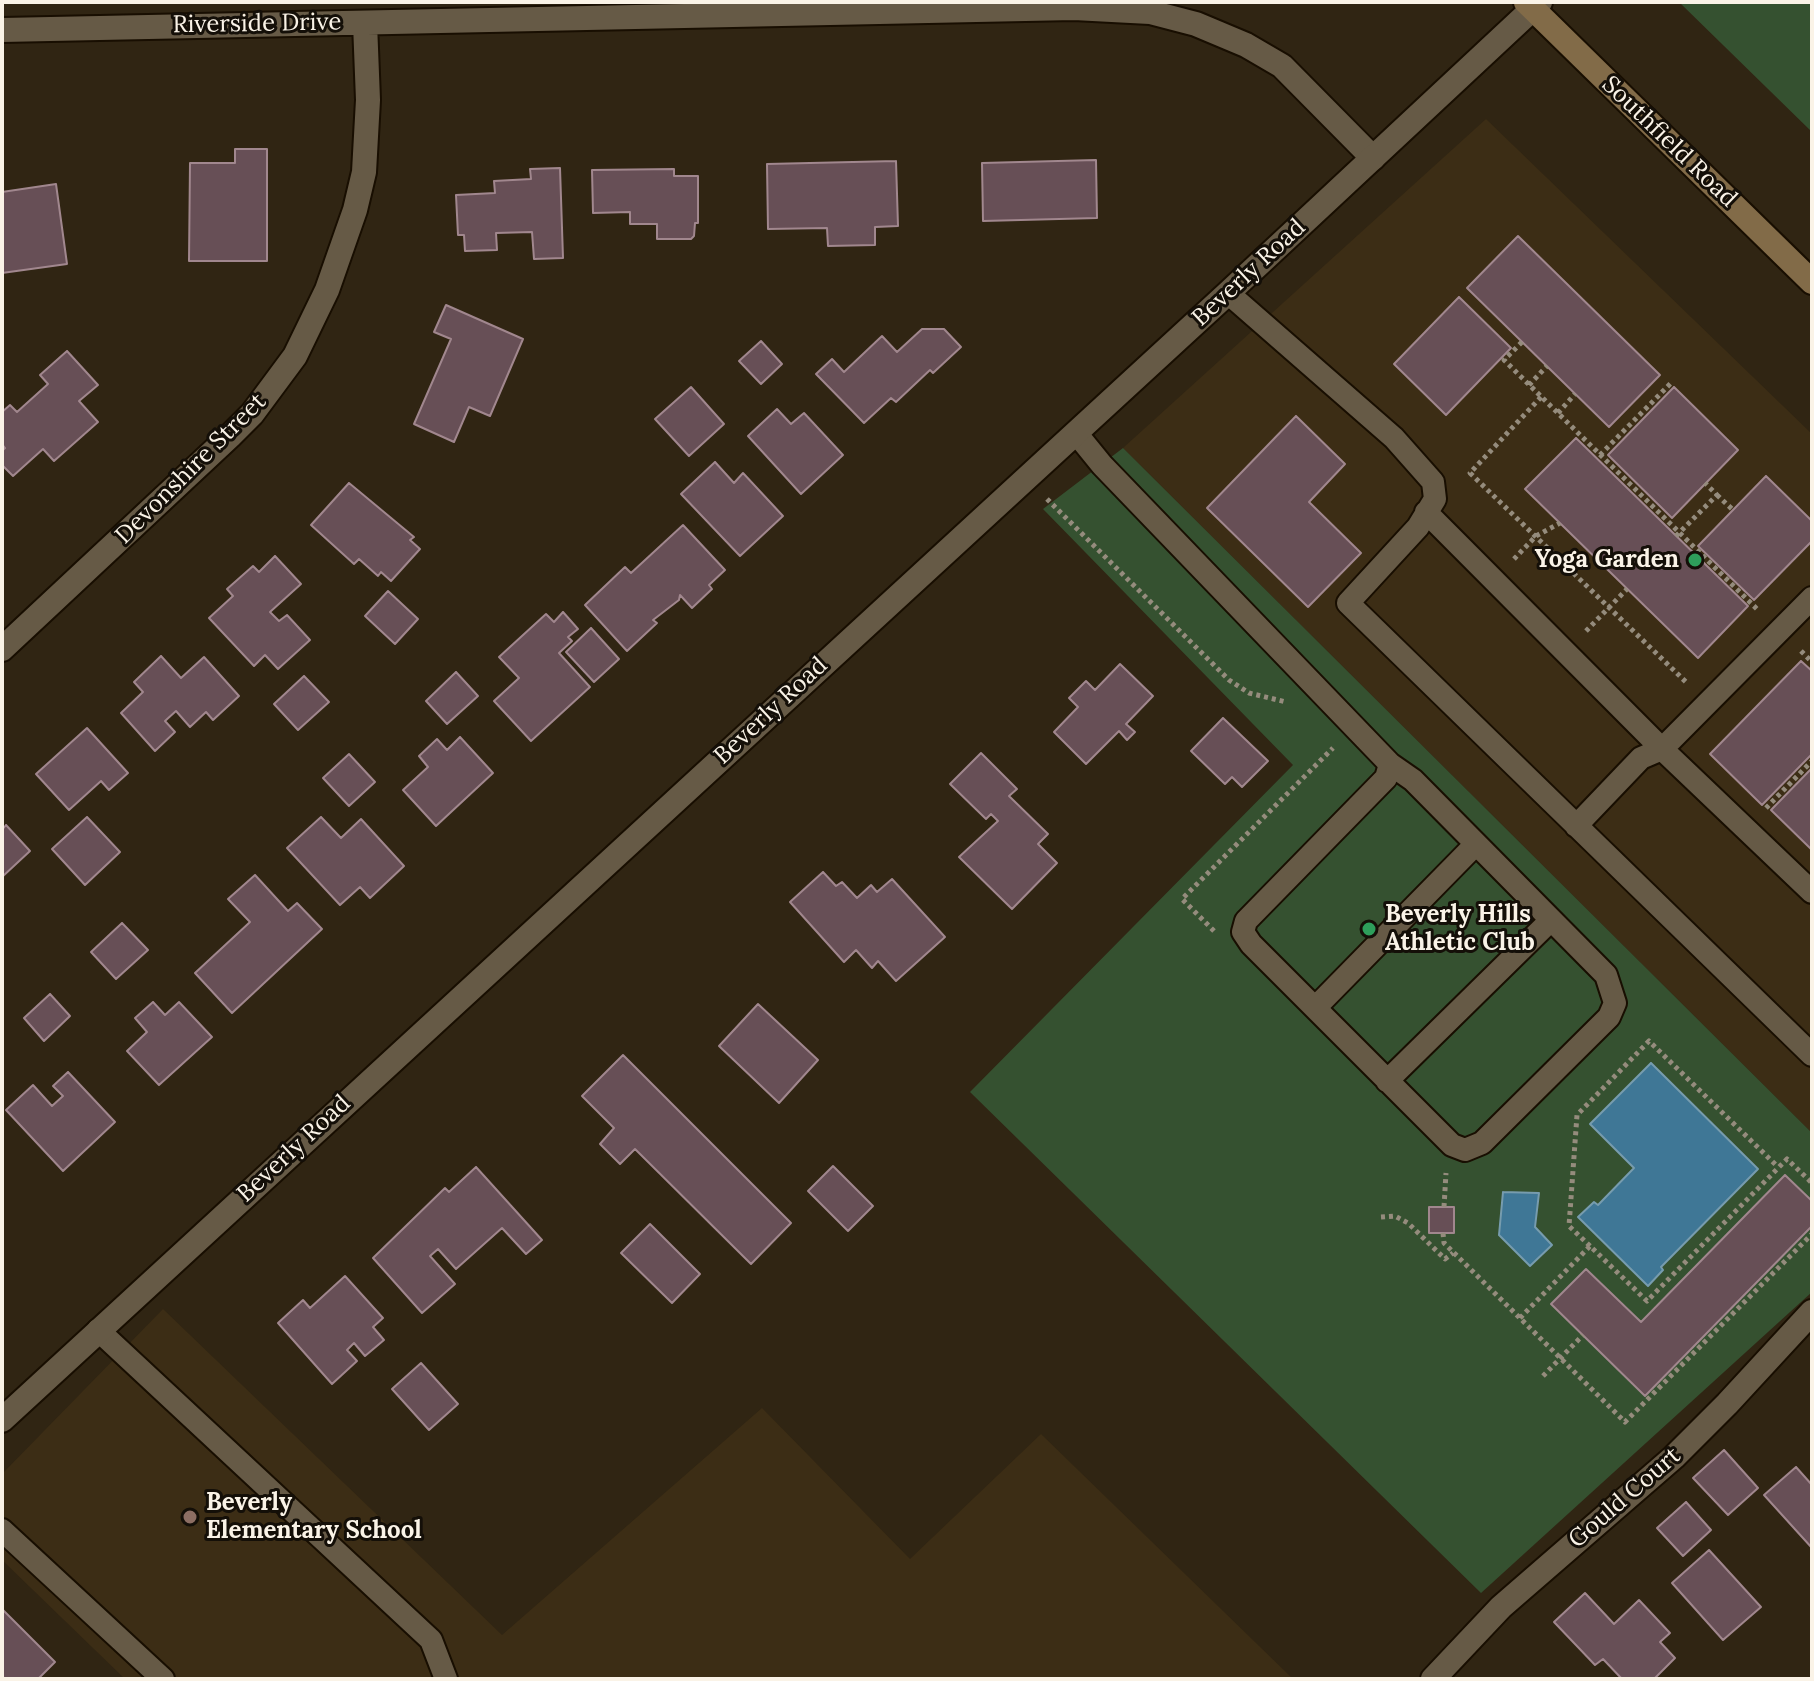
<!DOCTYPE html>
<html>
<head>
<meta charset="utf-8">
<style>
  body { margin:0 }
  #map { position:relative; width:1814px; height:1681px; overflow:hidden; background:#302513; font-family:Lora,serif }
  canvas { display:block }
  .frame { position:absolute; inset:0; border:4px solid #faf3e7; pointer-events:none }
</style>
</head>
<body>
<div id="map">
<canvas width="1814" height="1681"></canvas>
<div class="frame"></div>
</div>
<script>
const ctx = document.querySelector('canvas').getContext('2d');
ctx.lineJoin = 'round';
function fillPath(path, color) { ctx.fillStyle = color; ctx.fill(path, 'evenodd'); }
const poly = rows => new Path2D(rows.map(r => 'M' + r).join(''));
function trace(path, color, width, dash) { ctx.strokeStyle = color; ctx.lineWidth = width; ctx.lineCap = dash ? 'butt' : 'round'; ctx.setLineDash(dash || []); ctx.stroke(path); }
function drawText(font, color, halo, rows, align = 'center') {
  ctx.font = font + ' Lora,serif'; ctx.lineWidth = 6; ctx.setLineDash([]); ctx.textBaseline = 'middle'; ctx.strokeStyle = halo; ctx.fillStyle = color; for (const [text, x, y, turn = 0] of rows) {
    ctx.save(); ctx.translate(x, y); ctx.rotate((+turn || 0) * Math.PI / 180); ctx.textAlign = isNaN(turn) ? turn : align; if (halo) ctx.strokeText(text, 0, 0); ctx.fillText(text, 0, 0); ctx.restore();
  }
}
const built = poly([
  [1486,119,1812,434,1812,1133,1123,448],
  [163,1309,502,1635,762,1408,910,1559,1041,1434,1293,1679,125,1679,2,1560,2,1474]
]);
const green = poly([
  [1679,2,1812,2,1812,132],
  [1123,448,1812,1133,1812,1292,1481,1593,970,1092,1293,765,1043,509]
]);
const water = poly([
  [1651,1063,1758,1169,1661,1267,1663,1270,1648,1286,1578,1217,1594,1202,1598,1205,1634,1168,1590,1124,1651,1063],
  [1503,1192,1539,1193,1535,1227,1552,1245,1530,1266,1499,1235,1503,1192]
]);
const building = poly([
  [235,149,267,149,267,261,189,261,190,163,235,163,235,149],
  [1096,160,1097,218,983,221,982,163,1096,160],
  [896,161,898,226,875,227,875,245,828,246,827,228,768,229,767,164,896,161],
  [560,168,563,258,534,259,532,232,496,233,497,250,465,251,464,235,458,235,456,195,495,193,494,181,531,179,530,169,560,168],
  [674,169,674,176,698,176,698,223,695,223,694,236,691,239,657,239,657,224,630,224,630,212,593,213,592,170,674,169],
  [56,184,67,264,2,273,2,192,56,184],
  [1518,236,1660,375,1609,427,1467,288,1518,236],
  [1459,297,1511,348,1446,415,1394,364,1459,297],
  [446,305,523,339,490,416,469,407,454,442,414,424,451,339,434,332,446,305],
  [922,329,944,329,961,347,933,373,930,370,896,402,891,398,864,423,816,374,832,359,844,372,882,336,897,352,922,329],
  [761,341,782,364,761,384,739,361,761,341],
  [67,351,98,385,79,401,98,422,54,461,43,449,13,476,2,465,2,451,5,448,2,444,2,412,10,405,17,412,48,384,40,375,67,351],
  [691,387,724,424,689,456,655,419,691,387],
  [1674,387,1738,450,1672,518,1608,455,1674,387],
  [777,409,791,424,804,413,843,455,801,494,748,436,777,409],
  [1296,416,1345,464,1309,502,1361,553,1308,607,1207,508,1296,416],
  [1576,438,1748,606,1698,658,1525,489,1576,438],
  [715,462,734,483,743,473,783,516,740,556,681,494,715,462],
  [1766,476,1812,521,1812,541,1754,600,1698,546,1766,476],
  [349,483,414,537,410,540,420,549,391,581,381,572,378,576,359,559,354,564,311,525,349,483],
  [683,525,725,570,709,585,712,589,692,608,680,595,679,600,653,620,657,623,627,651,585,605,625,567,631,573,683,525],
  [275,556,301,584,270,612,279,621,287,615,310,640,278,669,265,655,254,666,209,618,233,596,227,589,253,566,259,572,275,556],
  [388,591,418,619,395,644,365,616,388,591],
  [563,612,578,629,568,637,572,641,559,653,590,687,531,741,494,701,519,678,499,657,546,614,554,622,563,612],
  [591,628,619,659,594,682,566,652,591,628],
  [161,656,181,678,204,657,239,696,213,720,206,712,190,727,176,711,165,721,175,732,155,751,121,713,143,692,134,682,161,656],
  [1801,661,1812,671,1812,754,1762,805,1710,754,1801,661],
  [1120,664,1153,696,1126,724,1135,732,1127,740,1119,731,1086,764,1054,732,1078,707,1069,698,1086,681,1095,690,1120,664],
  [456,672,478,696,447,724,426,701,456,672],
  [304,676,329,702,298,730,274,704,304,676],
  [1223,718,1268,761,1242,787,1232,777,1225,784,1191,751,1223,718],
  [87,728,128,773,109,790,101,781,69,810,36,774,87,728],
  [460,737,493,773,436,826,403,790,428,767,419,756,437,739,447,750,460,737],
  [981,753,1017,789,1009,796,1048,834,1038,844,1057,863,1012,909,959,857,998,821,991,814,986,819,950,784,981,753],
  [349,754,375,782,349,806,323,778,349,754],
  [1812,768,1812,850,1771,810,1812,768],
  [87,817,120,852,85,885,52,849,87,817],
  [321,817,341,838,361,819,404,866,370,898,360,887,340,905,287,848,321,817],
  [6,825,30,851,2,877,2,830,6,825],
  [823,872,836,886,842,882,857,898,871,885,877,892,892,879,945,937,896,981,878,961,872,968,856,950,844,962,790,902,823,872],
  [255,875,288,911,297,903,322,929,232,1013,195,973,250,922,228,899,255,875],
  [122,923,148,950,116,979,91,952,122,923],
  [50,994,70,1016,44,1041,24,1018,50,994],
  [153,1002,165,1015,179,1002,212,1037,159,1085,127,1051,147,1032,135,1018,153,1002],
  [758,1004,818,1060,779,1103,719,1046,758,1004],
  [623,1055,791,1223,751,1264,635,1149,620,1164,600,1144,614,1128,582,1096,623,1055],
  [68,1072,115,1122,63,1171,6,1110,33,1085,52,1106,63,1096,53,1086,68,1072],
  [833,1166,873,1206,848,1231,808,1191,833,1166],
  [476,1167,542,1240,526,1254,502,1228,456,1269,438,1249,430,1256,455,1284,422,1313,373,1258,445,1188,449,1192,476,1167],
  [1785,1175,1812,1201,1812,1226,1645,1396,1551,1304,1586,1269,1641,1322,1785,1175],
  [1429,1207,1454,1207,1454,1233,1429,1233,1429,1207],
  [650,1224,700,1274,672,1303,621,1253,650,1224],
  [345,1276,383,1318,373,1327,384,1340,365,1356,354,1343,347,1350,357,1361,332,1384,278,1323,303,1300,310,1308,345,1276],
  [421,1363,458,1404,429,1430,392,1389,421,1363],
  [1724,1450,1758,1488,1728,1515,1693,1478,1724,1450],
  [1796,1467,1812,1485,1812,1548,1764,1495,1796,1467],
  [1686,1502,1711,1530,1683,1556,1657,1528,1686,1502],
  [1709,1550,1761,1607,1723,1640,1672,1583,1709,1550],
  [1585,1593,1614,1624,1639,1600,1670,1633,1660,1642,1675,1658,1654,1679,1622,1679,1603,1659,1595,1665,1554,1622,1585,1593],
  [2,1609,55,1662,38,1679,5,1679,2,1676,2,1609]
]);
const path = poly([
  [1522,342,1504,360,1759,611],
  [1529,385,1547,366],
  [1541,397,1470,473,1688,684],
  [1558,413,1575,394],
  [1600,455,1671,383],
  [1717,495,1733,510],
  [1047,499,1229,680,1249,693,1286,702],
  [1676,536,1717,495,1705,483],
  [1514,559,1536,536,1560,523],
  [1586,631,1627,589],
  [1801,651,1812,662],
  [1766,808,1812,761],
  [1214,931,1182,899,1333,748],
  [1444,1207,1446,1173],
  [1381,1217,1395,1216,1408,1223,1445,1259,1453,1253],
  [1443,1233,1444,1243,1625,1422,1812,1234],
  [1590,1246,1569,1226,1577,1115,1649,1041,1778,1167],
  [1520,1318,1590,1246,1647,1301,1787,1159,1812,1183],
  [1543,1376,1583,1335]
]);
const service = poly([
  [1228,293,1394,438,1433,482,1435,499,1418,527,1348,603,1812,1055],
  [1076,433,1102,465,1390,764,1413,780,1606,975,1615,1003,1609,1017,1482,1143,1465,1150,1452,1145,1251,944,1243,932,1246,921,1386,778,1390,764],
  [1426,512,1662,749,1641,758,1576,826],
  [1812,598,1662,749,1812,892],
  [1315,1008,1476,844],
  [1387,1081,1551,920],
  [98,1330,431,1640,446,1679],
  [2,1530,163,1679]
]);
const minor = poly([
  [2,30,1074,8,1150,12,1196,24,1246,45,1282,66,1373,158],
  [2,649,230,436,252,414,295,356,327,290,355,210,364,172,368,100,365,23],
  [1433,1679,1501,1607,1674,1457,1727,1404,1812,1312]
]);
const tertiary = poly([
  [2,1420,1228,293,1540,2]
]);
const secondary = poly([
  [1526,2,1812,282]
]);
const markers = [
  [1695,560,8,"#2e9e5b"],
  [1369,929,8,"#2e9e5b"],
  [190,1517,8,"#8d6e63"]
];
const streetNames = [
  ["Riverside Drive",257,24,-1],
  ["Southfield Road",1669,142,44],
  ["Beverly Road",1249,273,-43],
  ["Devonshire Street",191,469,-45],
  ["Beverly Road",771,711,-43],
  ["Beverly Road",294,1149,-43],
  ["Gould Court",1625,1498,-41]
];
const poiNames = [
  ["Yoga Garden",1679,560,"right"],
  ["Beverly Hills",1385,915],
  ["Athletic Club",1385,943],
  ["Beverly",206,1503],
  ["Elementary School",206,1531]
];
fillPath(built, '#3c2d15');
fillPath(green, '#355130');
fillPath(water, '#3f7796');
trace(water, '#779cae', 2);
fillPath(building, '#674f56');
trace(building, '#a1878e', 2);
trace(service, '#180e01', 26);
trace(minor, '#180e01', 28);
trace(tertiary, '#180e01', 28);
trace(secondary, '#180e01', 28);
trace(path, '#958c7d', 5, [4, 4]);
trace(service, '#665a46', 22);
trace(minor, '#665a46', 24);
trace(tertiary, '#665a46', 24);
trace(secondary, '#826b48', 24);
for (const [x, y, r, color] of markers) { const dot = new Path2D(); dot.arc(x, y, r, 0, 2 * Math.PI); ctx.fillStyle = color; ctx.fill(dot); trace(dot, '#140f08', 3); }
drawText('24px', '#faf3e7', '#140f08', streetNames);
drawText('bold 24px', '#faf3e7', '#140f08', poiNames, 'left');
</script>
</body>
</html>
